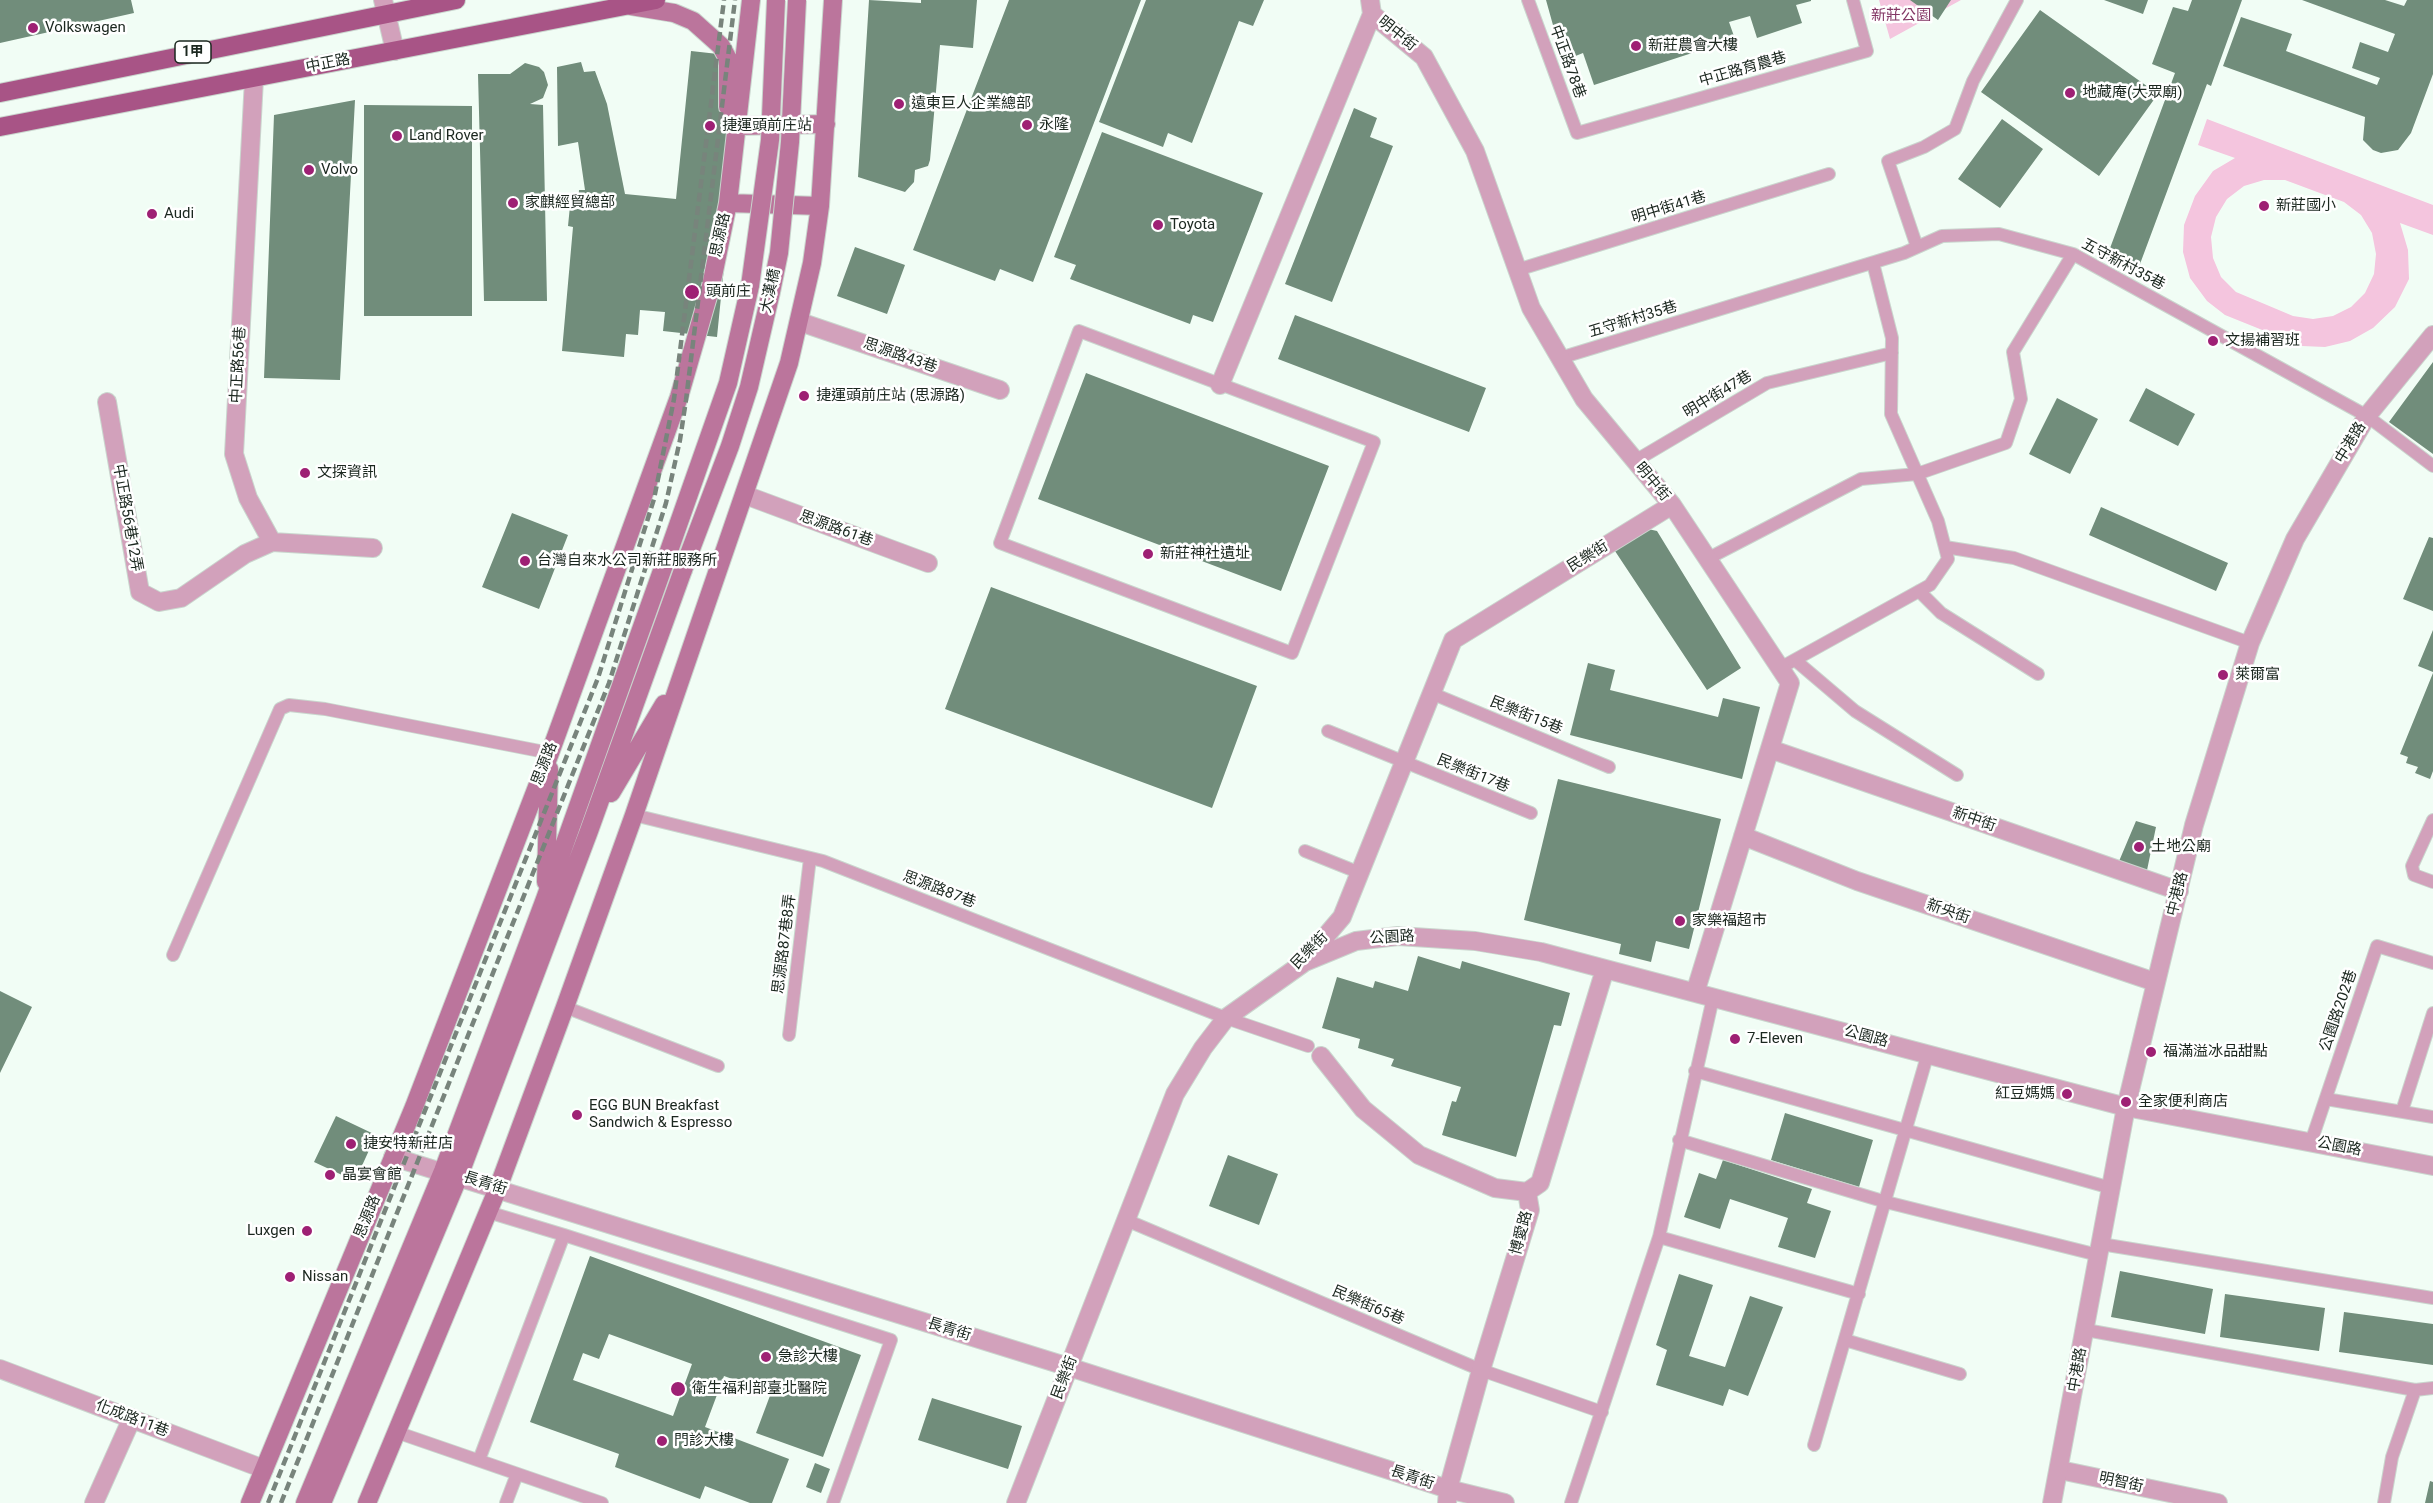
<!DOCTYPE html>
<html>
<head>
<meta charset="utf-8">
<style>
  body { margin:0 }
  canvas { display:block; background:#f1fdf5 }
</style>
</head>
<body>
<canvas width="2433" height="1503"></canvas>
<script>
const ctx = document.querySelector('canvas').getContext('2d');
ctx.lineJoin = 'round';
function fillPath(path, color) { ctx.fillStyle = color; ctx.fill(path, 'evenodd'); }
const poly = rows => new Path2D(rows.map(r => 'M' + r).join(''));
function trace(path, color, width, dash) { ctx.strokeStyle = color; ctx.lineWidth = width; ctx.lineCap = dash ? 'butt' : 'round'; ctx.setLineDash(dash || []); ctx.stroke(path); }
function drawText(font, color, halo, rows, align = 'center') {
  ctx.font = font + ' Roboto,"Noto Sans TC",sans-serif'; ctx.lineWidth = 5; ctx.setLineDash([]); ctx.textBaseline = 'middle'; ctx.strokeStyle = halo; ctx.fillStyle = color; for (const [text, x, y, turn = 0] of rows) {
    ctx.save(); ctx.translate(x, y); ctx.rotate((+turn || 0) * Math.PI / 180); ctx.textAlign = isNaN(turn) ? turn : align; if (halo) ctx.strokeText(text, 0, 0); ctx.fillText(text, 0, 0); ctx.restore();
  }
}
const green = poly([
  [1879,0,1961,0,1890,39],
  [2207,119,2433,205,2433,235,2400,223,2408,250,2409,279,2395,307,2373,328,2350,341,2325,347,2302,346,2225,315,2207,301,2190,278,2183,252,2184,225,2195,196,2213,171,2235,158,2198,145],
  [2264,180,2285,180,2344,202,2361,215,2372,233,2376,254,2374,274,2365,293,2351,307,2333,316,2313,319,2293,316,2236,292,2221,277,2213,258,2211,237,2216,217,2227,199,2244,186]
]);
const building = poly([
  [0,0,131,0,134,13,0,43],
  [869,0,921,3,921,0,977,0,973,48,940,45,930,160,928,166,915,170,914,182,905,192,858,177],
  [1009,0,1141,0,1033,282,1000,269,995,281,913,250],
  [1146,0,1264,0,1253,26,1239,21,1192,143,1168,133,1163,147,1099,122],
  [1546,0,1811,0,1811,1,1796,5,1802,23,1757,38,1750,16,1729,22,1735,39,1594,85,1583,53,1563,61],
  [1910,0,1951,0,1938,20],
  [2104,0,2148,0,2143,14],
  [2192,0,2242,0,2211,86,2207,84,2137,272,2106,259,2175,73,2152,64,2173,7,2188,11],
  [2302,0,2385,0,2404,6,2407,0,2433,0,2433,74,2411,133,2398,150,2381,153,2373,150,2363,140,2365,117,2223,66,2241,17,2292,34,2286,51,2377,85,2380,78,2352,68,2360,42,2388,52,2395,34],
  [2040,10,2158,94,2099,176,1981,92],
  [691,51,745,57,717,337,663,331,665,312,640,310,638,335,626,334,624,357,562,351,573,227,568,226,570,206,578,207,579,190,585,190,578,142,558,146,557,67,581,62,584,72,595,71,607,104,625,194,676,199],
  [525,63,539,67,544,72,548,85,543,98,530,104,543,105,547,301,484,301,478,74,510,74],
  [355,100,340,380,264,378,274,115],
  [364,105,472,106,472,316,364,316],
  [1354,108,1377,118,1370,137,1393,146,1332,302,1285,284],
  [2002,119,2043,149,2000,208,1958,179],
  [1102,132,1263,193,1213,322,1193,315,1190,324,1070,279,1076,265,1054,257],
  [855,247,905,265,887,314,837,296],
  [1295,315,1486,388,1469,432,1278,359],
  [2433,362,2433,454,2389,422],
  [1086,373,1329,466,1281,591,1038,499],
  [2146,388,2195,414,2178,446,2129,421],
  [2057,398,2098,419,2070,474,2029,454],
  [2101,507,2228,563,2216,591,2089,535],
  [512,513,568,535,539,609,482,587],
  [1639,527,1657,531,1741,668,1707,690,1613,548],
  [2429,537,2433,538,2433,611,2403,599],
  [991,587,1257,686,1212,808,945,709],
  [2433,630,2433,672,2418,666],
  [1588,663,1615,670,1610,690,1718,717,1723,698,1760,707,1742,779,1570,735],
  [2433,673,2433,771,2430,779,2415,773,2418,767,2406,763,2408,757,2400,754],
  [1558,779,1721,819,1689,949,1656,941,1651,962,1619,954,1621,944,1524,920],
  [2136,821,2156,827,2146,875,2117,866],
  [1418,956,1460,969,1462,961,1570,993,1561,1026,1554,1025,1516,1157,1442,1135,1452,1101,1456,1102,1461,1087,1391,1066,1394,1059,1358,1048,1360,1039,1322,1028,1337,977,1373,988,1375,981,1408,991],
  [0,991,32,1007,0,1073],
  [1785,1113,1873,1140,1859,1187,1771,1160],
  [336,1116,376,1135,355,1181,314,1162],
  [1228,1155,1278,1174,1259,1225,1209,1206],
  [1723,1160,1812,1189,1807,1203,1831,1211,1815,1258,1778,1247,1788,1218,1730,1199,1720,1229,1684,1217,1699,1173,1716,1179],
  [590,1256,861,1355,823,1457,756,1433,771,1393,724,1376,705,1427,789,1459,772,1503,750,1503,705,1486,700,1499,615,1467,619,1454,530,1422],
  [609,1334,692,1364,673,1416,573,1380,583,1353,599,1359],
  [2120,1271,2213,1289,2205,1334,2111,1317],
  [1679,1274,1713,1285,1689,1356,1725,1367,1750,1296,1783,1307,1748,1396,1729,1389,1723,1406,1656,1385,1667,1350,1656,1345],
  [2225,1294,2325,1308,2319,1351,2220,1337],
  [2344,1312,2433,1324,2433,1365,2339,1352],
  [932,1398,1022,1426,1008,1469,918,1440],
  [815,1463,830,1469,821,1493,806,1487],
  [2430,1481,2433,1482,2433,1503,2425,1503]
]);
const service = poly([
  [1528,0,1577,133,1867,51,1853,0],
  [1917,247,1888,161,1924,147,1955,129,1973,81,2017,0],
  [1517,270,1829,174],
  [1079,331,1374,442,1292,653,1000,543,1079,331],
  [1560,358,1904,253,1942,236,1999,234,2073,254,2367,416,2433,466],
  [1635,461,1767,383,1892,353],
  [1945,547,2014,558,2250,643],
  [1707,559,1861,479,1917,474,2006,443,2021,399,2013,352,2073,254],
  [1919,591,1941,613,2038,674],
  [1795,660,1855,711,1957,775],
  [1780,668,1930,585,1948,559,1938,521,1891,414,1892,338,1873,263],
  [1431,693,1609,767],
  [1328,731,1531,813],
  [634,815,823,861,1226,1018,1308,1046],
  [2433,820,2412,866,2414,875,2433,882],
  [1305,851,1360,873],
  [173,955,280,709,289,705,325,709,550,753],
  [565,1007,718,1066],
  [789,1035,810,858],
  [1695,1071,2111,1188],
  [2326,1099,2433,1117],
  [2402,1111,2433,1013],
  [1679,1140,1886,1202,2098,1255],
  [2311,1142,2377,946,2433,963],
  [488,1212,564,1235],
  [1126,1220,1481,1370,1602,1412],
  [1659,1237,1859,1294],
  [2101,1244,2433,1298],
  [2086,1330,2415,1390,2433,1388],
  [1845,1340,1960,1374],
  [396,1432,602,1503],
  [1814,1445,1928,1053],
  [479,1460,564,1235,891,1340,833,1503],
  [506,1503,517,1474],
  [1571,1503,1659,1237,1713,998],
  [2384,1503,2392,1457,2415,1390]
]);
const minor = poly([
  [383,0,395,51],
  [1370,0,1372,14,1424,57,1475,151,1531,308,1584,399,1672,505,1790,683,1695,993],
  [254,79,234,454,248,498,272,542,373,548],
  [800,322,1000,390],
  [1220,385,1372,14],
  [107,402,140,592,159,602,181,598,245,554,272,542],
  [745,495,928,563],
  [1770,749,2179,891],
  [1743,836,1857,881,2155,982],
  [1305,962,1356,941,1398,936,1475,941,1541,952,2126,1107,2433,1166],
  [1321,1056,1363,1109,1419,1155,1495,1188,1527,1192],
  [393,1157,1069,1367,1448,1489,1505,1503],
  [0,1369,264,1469],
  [2060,1470,2218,1503],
  [94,1503,132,1418],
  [1016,1503,1175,1094,1203,1048,1226,1018,1302,964,1342,917,1453,640,1672,505],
  [1447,1503,1448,1489,1481,1370,1530,1210,1527,1192,1540,1183,1605,969]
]);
const tertiary = poly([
  [2052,1503,2126,1107,2194,825,2250,643,2295,539,2367,416,2433,335]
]);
const secondary = poly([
  [631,6,674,13,693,21,721,46,728,59,728,107],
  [737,126,826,124],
  [728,203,820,206],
  [611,793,664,704],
  [546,882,549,769],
  [250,1503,414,1107,550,753,679,397,711,286,728,203,751,0],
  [305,1503,443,1171,545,899,664,565],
  [322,1503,459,1176,589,831,683,570],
  [367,1503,498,1188,565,1007,634,815,789,363,812,263,820,206,833,0]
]);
const primary = poly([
  [0,93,456,0],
  [0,127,656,0]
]);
const rail = poly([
  [268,1503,598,678,654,499,674,399,724,0],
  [281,1503,609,683,666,503,680,440,686,400,735,0]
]);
const secondaryBridge = poly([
  [664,565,728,383,750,286,770,140,776,0],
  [683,570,730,446,749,387,771,292,779,253,790,142,797,0]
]);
const markers = [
  [33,28,6,"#9e2074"],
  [1636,46,6,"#9e2074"],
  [2070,93,6,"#9e2074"],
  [899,104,6,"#9e2074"],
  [1027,125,6,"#9e2074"],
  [710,126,6,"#9e2074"],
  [397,136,6,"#9e2074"],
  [309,170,6,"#9e2074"],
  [513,203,6,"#9e2074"],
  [2264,206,6,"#9e2074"],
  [152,214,6,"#9e2074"],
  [1158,225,6,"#9e2074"],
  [692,292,8,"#9e2074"],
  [2213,341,6,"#9e2074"],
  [804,396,6,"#9e2074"],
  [305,473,6,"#9e2074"],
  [1148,554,6,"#9e2074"],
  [525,561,6,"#9e2074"],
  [2223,675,6,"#9e2074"],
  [2139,847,6,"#9e2074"],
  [1680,921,6,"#9e2074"],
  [1735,1039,6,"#9e2074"],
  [2151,1052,6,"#9e2074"],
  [2067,1094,6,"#9e2074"],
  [2126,1102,6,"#9e2074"],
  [577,1115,6,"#9e2074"],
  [351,1144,6,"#9e2074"],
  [330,1175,6,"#9e2074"],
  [307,1231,6,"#9e2074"],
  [290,1277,6,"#9e2074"],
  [766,1357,6,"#9e2074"],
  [678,1389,8,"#9e2074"],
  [662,1441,6,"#9e2074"]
];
const shields = [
  [193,52,36]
];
const shieldNames = [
  ["1甲",193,52]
];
const parkNames = [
  ["新莊公園",1901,16]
];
const poiNames = [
  ["Volkswagen",45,28],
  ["新莊農會大樓",1648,46],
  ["地藏庵(大眾廟)",2082,93],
  ["遠東巨人企業總部",911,104],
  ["永隆",1039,125],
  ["捷運頭前庄站",722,126],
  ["Land Rover",409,136],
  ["Volvo",321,170],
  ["家麒經貿總部",525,203],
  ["新莊國小",2276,206],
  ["Audi",164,214],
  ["Toyota",1170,225],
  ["頭前庄",706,292],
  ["文揚補習班",2225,341],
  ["捷運頭前庄站 (思源路)",816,396],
  ["文探資訊",317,473],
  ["新莊神社遺址",1160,554],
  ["台灣自來水公司新莊服務所",537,561],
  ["萊爾富",2235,675],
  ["土地公廟",2151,847],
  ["家樂福超市",1692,921],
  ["7-Eleven",1747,1039],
  ["福滿溢冰品甜點",2163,1052],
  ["紅豆媽媽",2055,1094,"right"],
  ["全家便利商店",2138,1102],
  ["EGG BUN Breakfast",589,1106],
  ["Sandwich & Espresso",589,1123],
  ["捷安特新莊店",363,1144],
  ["晶宴會館",342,1175],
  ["Luxgen",295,1231,"right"],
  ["Nissan",302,1277],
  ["急診大樓",778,1357],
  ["衛生福利部臺北醫院",692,1389],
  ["門診大樓",674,1441]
];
const streetNames = [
  ["明中街",1397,34,39],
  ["中正路78巷",1567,62,70],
  ["中正路",328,64,-11],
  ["中正路育農巷",1743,70,-16],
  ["明中街41巷",1669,208,-17],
  ["思源路",721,235,-78],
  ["五守新村35巷",2123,265,28],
  ["大漢橋",771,291,-78],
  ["五守新村35巷",1633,320,-17],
  ["思源路43巷",900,356,19],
  ["中正路56巷",239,365,-87],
  ["明中街47巷",1718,395,-31],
  ["中港路",2351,443,-59],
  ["明中街",1652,482,50],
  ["中正路56巷12弄",127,518,80],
  ["思源路61巷",836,529,20],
  ["民樂街",1588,557,-32],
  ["民樂街15巷",1526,716,22],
  ["思源路",545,764,-69],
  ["民樂街17巷",1473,774,22],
  ["新中街",1974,820,19],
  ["思源路87巷",939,890,21],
  ["中港路",2178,894,-76],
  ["新央街",1948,912,19],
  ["公園路",1392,938,-3],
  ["思源路87巷8弄",785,944,-83],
  ["民樂街",1310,951,-46],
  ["公園路202巷",2339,1011,-71],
  ["公園路",1866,1037,15],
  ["公園路",2339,1147,11],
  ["長青街",485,1184,17],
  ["思源路",368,1217,-68],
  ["博愛路",1522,1233,-75],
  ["民樂街65巷",1368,1306,23],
  ["長青街",949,1330,17],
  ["中港路",2078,1370,-80],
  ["民樂街",1065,1378,-69],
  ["化成路11巷",132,1419,21],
  ["長青街",1412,1478,18],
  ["明智街",2121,1483,12]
];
fillPath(green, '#f4c5de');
fillPath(building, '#718d7b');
trace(service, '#cad6ce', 14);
trace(minor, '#cad6ce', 20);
trace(tertiary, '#cad6ce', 20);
trace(secondary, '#cad6ce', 20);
trace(primary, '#cad6ce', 20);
trace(service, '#d2a1bb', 12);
trace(minor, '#d2a1bb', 18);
trace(tertiary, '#d2a1bb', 18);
trace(secondary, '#bb759c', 18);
trace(primary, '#a85486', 18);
trace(rail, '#78847c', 4.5, [9, 4.5]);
trace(secondaryBridge, '#cad6ce', 20, []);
trace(secondaryBridge, '#bb759c', 18);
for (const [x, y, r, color] of markers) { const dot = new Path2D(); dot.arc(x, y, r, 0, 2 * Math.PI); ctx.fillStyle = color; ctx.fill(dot); trace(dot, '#fff', 2); }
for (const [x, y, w] of shields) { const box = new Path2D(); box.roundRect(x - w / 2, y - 11, w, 22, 4.5); ctx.fillStyle = '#fff'; ctx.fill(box); trace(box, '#1b271f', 1.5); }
drawText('bold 14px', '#1b271f', null, shieldNames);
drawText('15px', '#833765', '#fff', parkNames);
drawText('15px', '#1b271f', '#fff', poiNames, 'left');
drawText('15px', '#1b271f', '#fff', streetNames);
</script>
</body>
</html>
